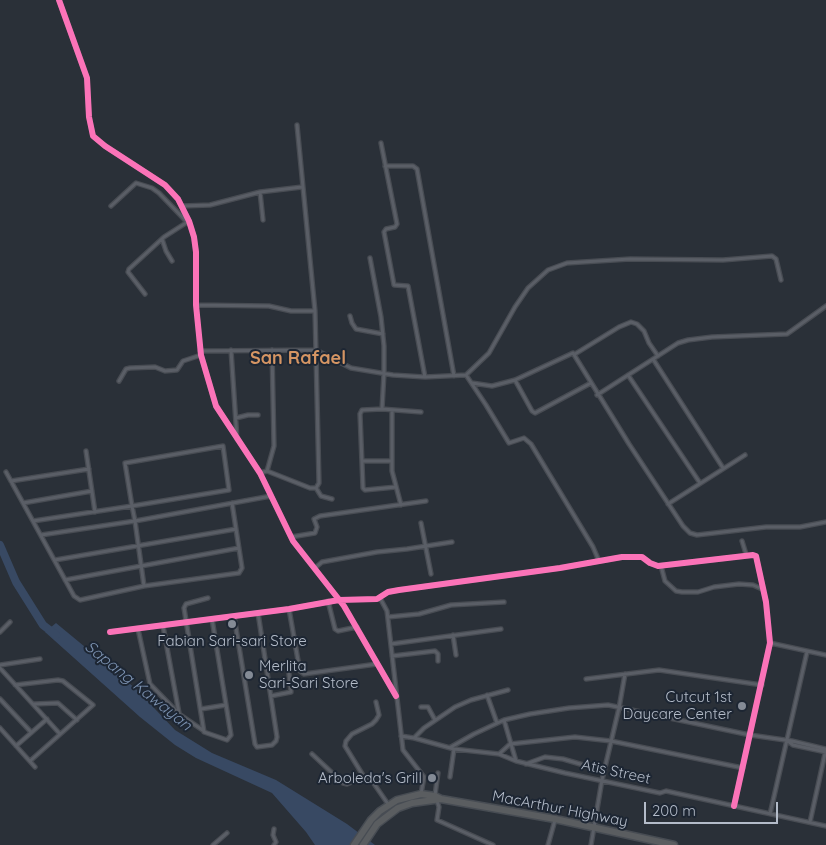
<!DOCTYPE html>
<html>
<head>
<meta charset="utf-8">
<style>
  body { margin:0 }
  #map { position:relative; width:826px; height:845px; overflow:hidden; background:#2a3038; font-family:Quicksand,sans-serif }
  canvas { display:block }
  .scale { position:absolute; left:644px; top:802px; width:134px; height:22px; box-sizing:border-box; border:2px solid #b4bcc9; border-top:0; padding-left:6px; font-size:15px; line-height:18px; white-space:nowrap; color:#b4bcc9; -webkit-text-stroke:4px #1d2633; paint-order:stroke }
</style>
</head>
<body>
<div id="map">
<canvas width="826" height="845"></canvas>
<div class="scale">200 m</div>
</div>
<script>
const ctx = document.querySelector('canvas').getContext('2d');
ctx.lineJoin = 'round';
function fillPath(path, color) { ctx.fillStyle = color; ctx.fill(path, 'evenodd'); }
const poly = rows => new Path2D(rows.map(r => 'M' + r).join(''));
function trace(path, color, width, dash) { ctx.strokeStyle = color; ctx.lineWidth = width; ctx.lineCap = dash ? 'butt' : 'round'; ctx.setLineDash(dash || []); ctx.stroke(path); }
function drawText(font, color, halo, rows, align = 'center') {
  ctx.font = font + ' Quicksand,sans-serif'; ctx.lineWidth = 4; ctx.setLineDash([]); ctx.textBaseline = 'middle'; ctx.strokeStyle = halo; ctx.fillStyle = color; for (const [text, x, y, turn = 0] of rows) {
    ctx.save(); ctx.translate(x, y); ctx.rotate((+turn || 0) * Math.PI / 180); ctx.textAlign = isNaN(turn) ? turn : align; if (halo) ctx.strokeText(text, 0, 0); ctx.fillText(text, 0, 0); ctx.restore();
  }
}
const water = poly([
  [56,623,136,689,175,730,212,753,276,780,347,824,375,845,315,845,306,832,272,793,196,758,175,745,140,717,45,632]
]);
const river = poly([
  [0,545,16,582,43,625,56,635]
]);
const street = poly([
  [59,0,87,78,89,117,93,136,105,146,165,185,178,199,189,221,194,237,196,252,196,305,201,355,216,406,260,473,293,541,344,606,396,696],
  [297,125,315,311],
  [381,143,397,224,395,227,386,229,384,232,394,285,408,286,425,377],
  [385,166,413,166,417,169,454,376],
  [260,192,263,220],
  [111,206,136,183,152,188,159,193,187,222],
  [182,206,210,205,260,192,302,187],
  [162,239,166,251,172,261],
  [370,258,381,317,384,346,384,373,382,409,421,412],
  [145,294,128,272,129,269,164,237,189,221],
  [196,305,269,306,291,311,315,311,319,483,316,488,310,488,267,471,260,473],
  [350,316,352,323,356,329,383,334],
  [231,350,237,439],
  [200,351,316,350,351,368,393,375,425,377,466,375,489,353,515,307,528,288,548,270,567,263,630,259,723,260,772,256,776,259,781,280],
  [575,354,619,327,631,322,637,324,644,331,649,343,658,356],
  [653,359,723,468],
  [466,375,486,405,509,443,524,438,531,444,593,547,599,561],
  [628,375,700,483],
  [515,380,532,411,535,413,591,383],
  [119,381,126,369,130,368,155,367,165,371,177,370,183,361,201,355],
  [472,383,492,386,515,380,573,353,629,444,683,526,690,533,697,535,766,527,800,527,826,522],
  [597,395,678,343,688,340,712,337,787,334,826,306],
  [382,409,362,410,360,414,363,488,365,490,396,487],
  [392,410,392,471,401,505],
  [236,418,248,415,258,415],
  [86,451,95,512],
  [363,461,392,461],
  [267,471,274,446,272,350],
  [6,472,74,596,80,600,144,586,239,573,242,568,232,503],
  [11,481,89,469],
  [316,488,321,496,332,499],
  [23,503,92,491],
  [668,504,745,455],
  [33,521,132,506,229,490,223,446,125,463,132,506,135,521,144,586],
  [421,523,431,574],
  [41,535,135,521,271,496],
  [291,537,315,533,317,527,314,519,320,516,426,501],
  [742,541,746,554],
  [55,560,236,529],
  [661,566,665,581,676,591,682,592,698,592,714,587,739,584,753,585,762,589],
  [315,568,322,562,377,552,407,549,452,542],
  [65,580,239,548],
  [208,598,186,604,184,608,204,732,227,740,231,735,212,619],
  [380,598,387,611,403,750,424,777,421,794],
  [328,601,335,629,338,631,357,627],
  [289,609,299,666,300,671,304,674,377,664],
  [234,616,255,744,257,747,272,745,276,741,277,737,258,613],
  [388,617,419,614,451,605,504,602],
  [163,626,179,713],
  [138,629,150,684,179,714,204,731],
  [0,632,10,622],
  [110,632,289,609,339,600,377,599,388,592,399,590,560,568,622,557,642,557,650,563,658,566,753,555,756,556,766,602,770,643,734,806],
  [453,635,456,655],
  [770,643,826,655],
  [391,644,501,629],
  [392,656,435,651,438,654,438,661],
  [0,665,40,659],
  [0,668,60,734],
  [586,679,659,670,762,685],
  [15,685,58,680,63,681,93,705,30,761],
  [487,695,497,723],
  [271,696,291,692,289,674],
  [0,699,31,732],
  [34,704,58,703,77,720],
  [421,707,428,707,435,720],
  [201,709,226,705],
  [504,720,516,761],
  [0,728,35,767],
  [401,736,414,738,454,749,499,754,516,761,565,773,660,793,666,791,826,826],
  [414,738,424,728,455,707,471,700,508,690],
  [788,741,793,745,826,752],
  [16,746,47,719],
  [451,747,474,734,504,720,530,714,569,708,608,705,750,735,792,741,826,749],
  [312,754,343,783,347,784,364,777,370,778,388,804],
  [499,754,510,744,575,737,611,741,743,768],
  [526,764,545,757,563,759,604,771],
  [364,777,345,746,346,741,352,734,372,724,376,720,379,715,376,702],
  [450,777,454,749],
  [435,795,438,773],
  [437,801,439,807,437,820,493,845],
  [770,814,807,652],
  [810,822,826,749],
  [213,845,227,833],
  [274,845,276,842,273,835,274,829],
  [548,845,555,820],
  [591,845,602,780,619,708,625,674]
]);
const highway = poly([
  [354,845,371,820,380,811,397,800,421,794,435,796,441,799,555,819,674,845],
  [363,845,377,824,398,808,412,803,441,799]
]);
const cycleway = poly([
  [59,0,87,78,89,117,93,136,105,146,165,185,178,199,189,221,194,237,196,252,196,305,201,355,216,406,260,473,293,541,344,606,396,696],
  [110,632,289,609,339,600,377,599,388,592,399,590,560,568,622,557,642,557,650,563,658,566,753,555,756,556,766,602,770,643,734,806]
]);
const markers = [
  [232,624,5,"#848b96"],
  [249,675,5,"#848b96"],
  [742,706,5,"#848b96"],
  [432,778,5,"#848b96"]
];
const poiNames = [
  ["Fabian Sari-sari Store",232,641,"center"],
  ["Merlita",259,666,"left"],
  ["Sari-Sari Store",259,683,"left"],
  ["Cutcut 1st",732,697],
  ["Daycare Center",732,714],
  ["Arboleda's Grill",422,778]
];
const streetNames = [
  ["Atis Street",616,772,12],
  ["MacArthur Highway",560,809,11]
];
const waterNames = [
  ["Sapang Kawayan",138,686,39]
];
const quarterNames = [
  ["San Rafael",298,359]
];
fillPath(water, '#384963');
trace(river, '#384963', 8);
trace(street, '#484c53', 5.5);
trace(highway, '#474c53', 9);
trace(street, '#5a5e66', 3);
trace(highway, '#5a5d60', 6);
trace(cycleway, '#fb73b8', 6);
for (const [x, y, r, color] of markers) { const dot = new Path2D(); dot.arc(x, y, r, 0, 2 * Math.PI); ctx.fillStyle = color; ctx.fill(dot); trace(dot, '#1d2633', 2); }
drawText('15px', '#b4bcc9', '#1d2633', poiNames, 'right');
drawText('15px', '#b4bcc9', '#1d2633', streetNames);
drawText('italic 16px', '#7c92b1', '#1d2633', waterNames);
drawText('bold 18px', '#d59563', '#1d2633', quarterNames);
</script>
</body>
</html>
